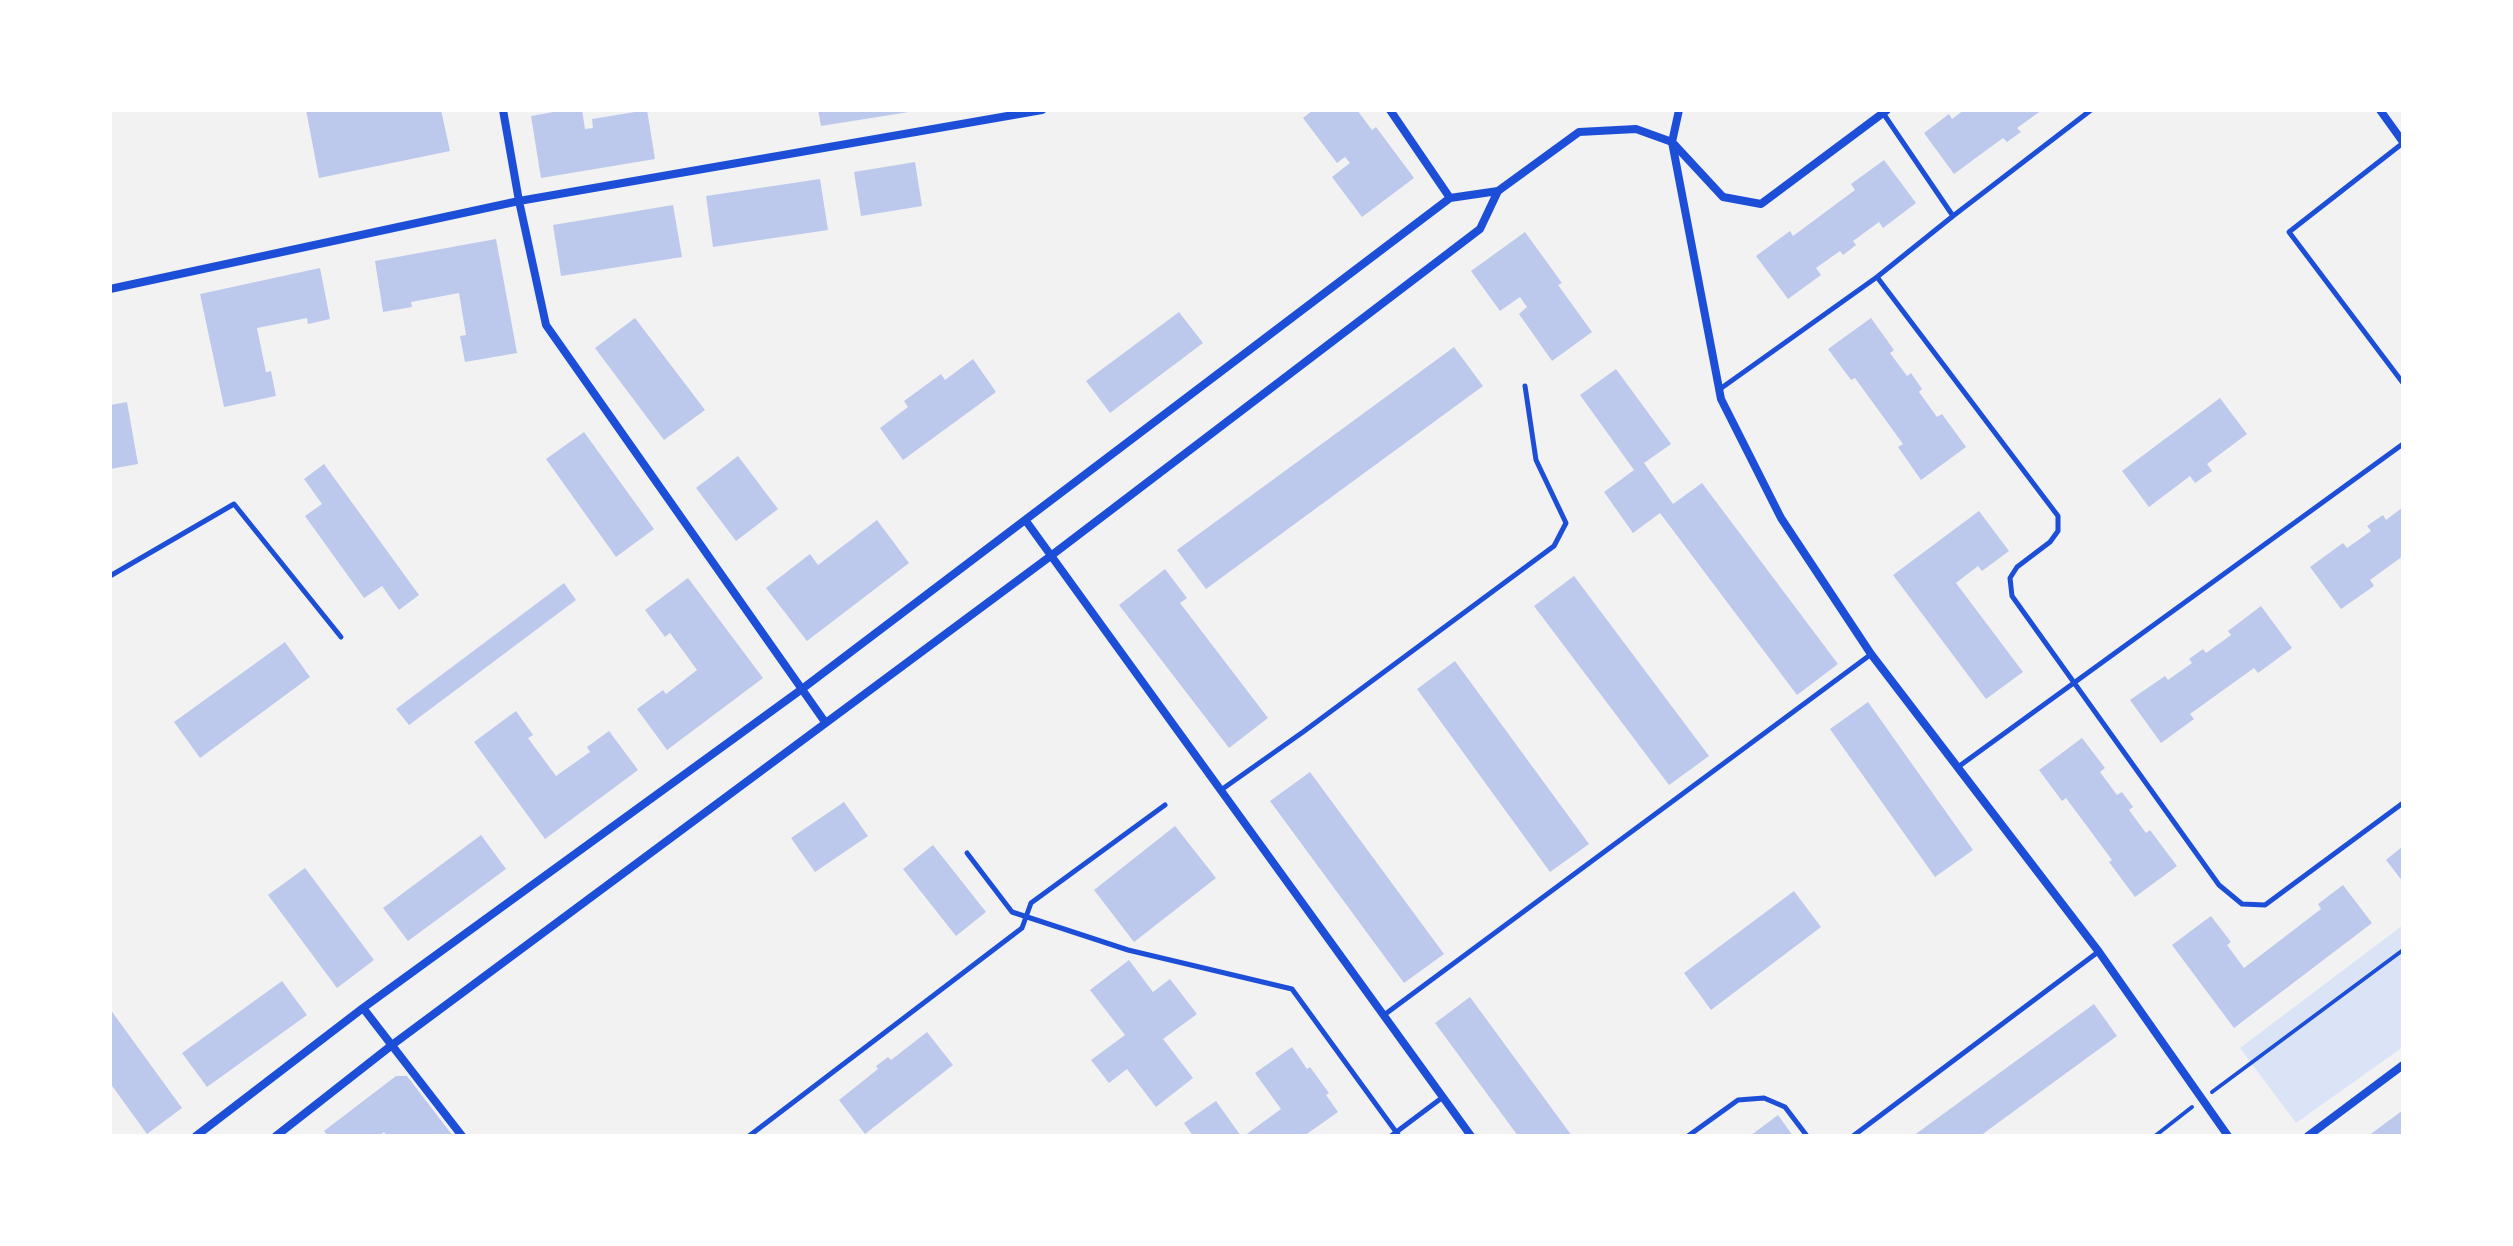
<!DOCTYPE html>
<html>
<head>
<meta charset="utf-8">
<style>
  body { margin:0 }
  #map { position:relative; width:2513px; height:1246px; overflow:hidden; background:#f2f2f2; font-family:Ubuntu,sans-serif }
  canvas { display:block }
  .frame { position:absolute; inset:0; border:112px solid #fff; pointer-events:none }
</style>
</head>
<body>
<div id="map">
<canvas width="2513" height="1246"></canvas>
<div class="frame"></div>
</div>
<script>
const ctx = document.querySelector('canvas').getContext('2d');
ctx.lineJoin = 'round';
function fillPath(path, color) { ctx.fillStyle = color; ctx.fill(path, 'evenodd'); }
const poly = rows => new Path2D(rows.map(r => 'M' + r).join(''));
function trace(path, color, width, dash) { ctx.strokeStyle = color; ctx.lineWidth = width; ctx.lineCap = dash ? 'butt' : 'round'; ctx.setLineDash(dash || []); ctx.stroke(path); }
const green = poly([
  [2403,925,2403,1047,2296,1123,2240,1048]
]);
const building = poly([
  [306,110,441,110,450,151,319,178],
  [565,110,582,110,585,129,593,128,592,119,647,110,655,159,541,178,531,116],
  [818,110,909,110,909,112,821,126],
  [1313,110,1357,110,1372,130,1376,127,1414,178,1362,217,1332,177,1350,163,1345,157,1337,163,1303,118],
  [1964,110,2042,110,2017,128,2021,132,2007,142,2003,138,1954,174,1924,133,1949,114,1952,119],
  [1884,160,1916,203,1883,228,1879,222,1853,241,1856,245,1843,255,1840,251,1816,268,1821,275,1788,299,1756,256,1790,231,1793,236,1855,190,1851,184],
  [915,162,922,206,861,216,854,172],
  [820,179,828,230,713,247,706,196],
  [673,205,682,257,561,276,553,225],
  [1525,232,1562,283,1558,285,1592,332,1552,361,1519,314,1527,307,1520,297,1500,311,1471,271],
  [496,239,517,353,465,362,460,336,466,335,459,293,411,302,412,307,383,312,375,261],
  [320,268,330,319,308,324,307,318,257,328,266,372,271,371,276,396,224,407,200,294],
  [1179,312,1203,343,1110,413,1086,381],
  [635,318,705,410,664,440,595,348],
  [1871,318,1894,350,1890,353,1907,376,1911,373,1922,389,1919,392,1937,417,1942,414,1966,447,1921,480,1898,447,1903,444,1855,378,1851,380,1828,349],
  [1454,347,1483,386,1206,589,1177,550],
  [973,359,996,392,903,460,880,428,908,407,904,401,941,374,945,380],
  [1616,369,1671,444,1644,463,1673,504,1702,483,1838,664,1797,695,1660,513,1633,533,1604,492,1634,470,1580,395],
  [2220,398,2247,434,2207,464,2212,471,2195,483,2190,476,2149,507,2122,471],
  [127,402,138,464,110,469,110,405],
  [584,432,654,529,616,557,546,459],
  [738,456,778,509,736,541,696,488],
  [324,464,419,595,399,610,382,586,364,598,305,516,322,504,304,479],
  [2403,507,2403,556,2370,580,2374,586,2341,609,2310,567,2343,543,2347,548,2371,531,2367,526,2383,515,2386,520],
  [1979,511,2009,551,1982,571,1978,566,1956,583,2023,672,1986,699,1893,575],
  [877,520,909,563,807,641,766,588,810,554,818,565],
  [1165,569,1187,598,1180,603,1268,718,1229,748,1119,605],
  [1574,576,1709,756,1669,785,1534,606],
  [688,578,763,678,667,750,637,709,663,690,666,694,697,670,670,633,665,637,645,610],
  [564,583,576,600,409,725,396,709],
  [2261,606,2292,648,2258,673,2254,668,2190,714,2194,719,2161,743,2130,700,2165,676,2168,680,2192,663,2189,659,2203,649,2206,653,2231,635,2228,631],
  [285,642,310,677,200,758,174,722],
  [1455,661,1589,844,1550,872,1417,689],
  [1868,702,1973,850,1935,877,1830,729],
  [516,711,533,735,528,738,556,776,590,752,587,747,609,731,638,770,545,839,474,742],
  [2082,738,2105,768,2100,772,2117,795,2122,792,2133,807,2129,810,2146,833,2150,830,2177,866,2135,897,2109,862,2112,860,2066,798,2062,801,2039,770],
  [1310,772,1444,954,1404,983,1270,801],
  [844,802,868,836,815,872,791,838],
  [1175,826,1216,878,1134,942,1094,890],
  [481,835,506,869,408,941,383,908],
  [933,845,986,912,956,936,903,869],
  [2403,846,2403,882,2386,860],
  [305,868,374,960,337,988,268,895],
  [2343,885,2372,923,2234,1028,2172,945,2211,916,2231,942,2227,945,2244,968,2321,909,2318,904],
  [1794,891,1821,927,1711,1010,1684,973],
  [1129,960,1153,992,1170,979,1197,1014,1163,1039,1193,1078,1156,1107,1127,1069,1109,1083,1091,1060,1125,1035,1090,990],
  [282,981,307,1015,207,1087,182,1053],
  [1470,997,1572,1136,1518,1136,1435,1023],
  [2094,1004,2117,1036,1980,1136,1913,1136],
  [110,1009,182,1108,147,1134,110,1083],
  [927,1032,953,1065,865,1134,839,1100,878,1069,876,1066,888,1057,891,1060],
  [1292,1047,1307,1069,1310,1067,1329,1093,1326,1095,1338,1112,1304,1136,1244,1136,1281,1109,1255,1073],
  [396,1076,407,1076,453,1136,387,1136,384,1132,379,1136,328,1136,324,1131],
  [1216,1101,1241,1136,1193,1136,1184,1123],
  [2403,1110,2403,1136,2368,1136,2395,1116],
  [1778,1115,1793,1136,1750,1136]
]);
const path = poly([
  [2212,1092,2403,950],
  [2155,1136,2192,1107]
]);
const service = poly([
  [1883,113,1953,216,1877,277,2058,516,2058,531,2050,542,2017,567,2010,578,2012,596,2219,885,2242,904,2265,905,2403,803],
  [2403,143,2289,232,2403,383],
  [1953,216,2091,110],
  [1720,389,1877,277],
  [110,576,234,504,341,637],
  [1958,767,2403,444],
  [1221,790,1303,732,1554,546,1566,523,1536,460,1525,386],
  [967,853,1012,912,1128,950,1292,989,1399,1136],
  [1384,1015,1870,655],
  [749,1136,1022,928,1031,903,1165,805],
  [1391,1136,1443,1097],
  [1688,1136,1738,1100,1764,1098,1785,1107,1807,1136],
  [1853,1136,2098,952]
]);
const minor = poly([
  [503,110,519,201,546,325,825,722],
  [1390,110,1450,198],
  [1679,110,1672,142,1721,399,1781,518,1871,654,2099,952,2228,1136],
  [2380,110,2403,142],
  [110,289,519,201,1042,110],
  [1026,521,1471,1136],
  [363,1008,462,1136],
  [196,1136,363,1008,802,689,1450,198,1498,191,1579,132,1636,129,1672,142,1723,197,1761,204,1887,110],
  [276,1136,392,1045,1052,555,1480,229,1498,191],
  [2308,1136,2403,1065]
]);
fillPath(green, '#dbe4f7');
fillPath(building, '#bdc9ec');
trace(path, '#1d4ed8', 4);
trace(service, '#1d4ed8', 5);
trace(minor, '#1d4ed8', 8);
</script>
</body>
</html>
